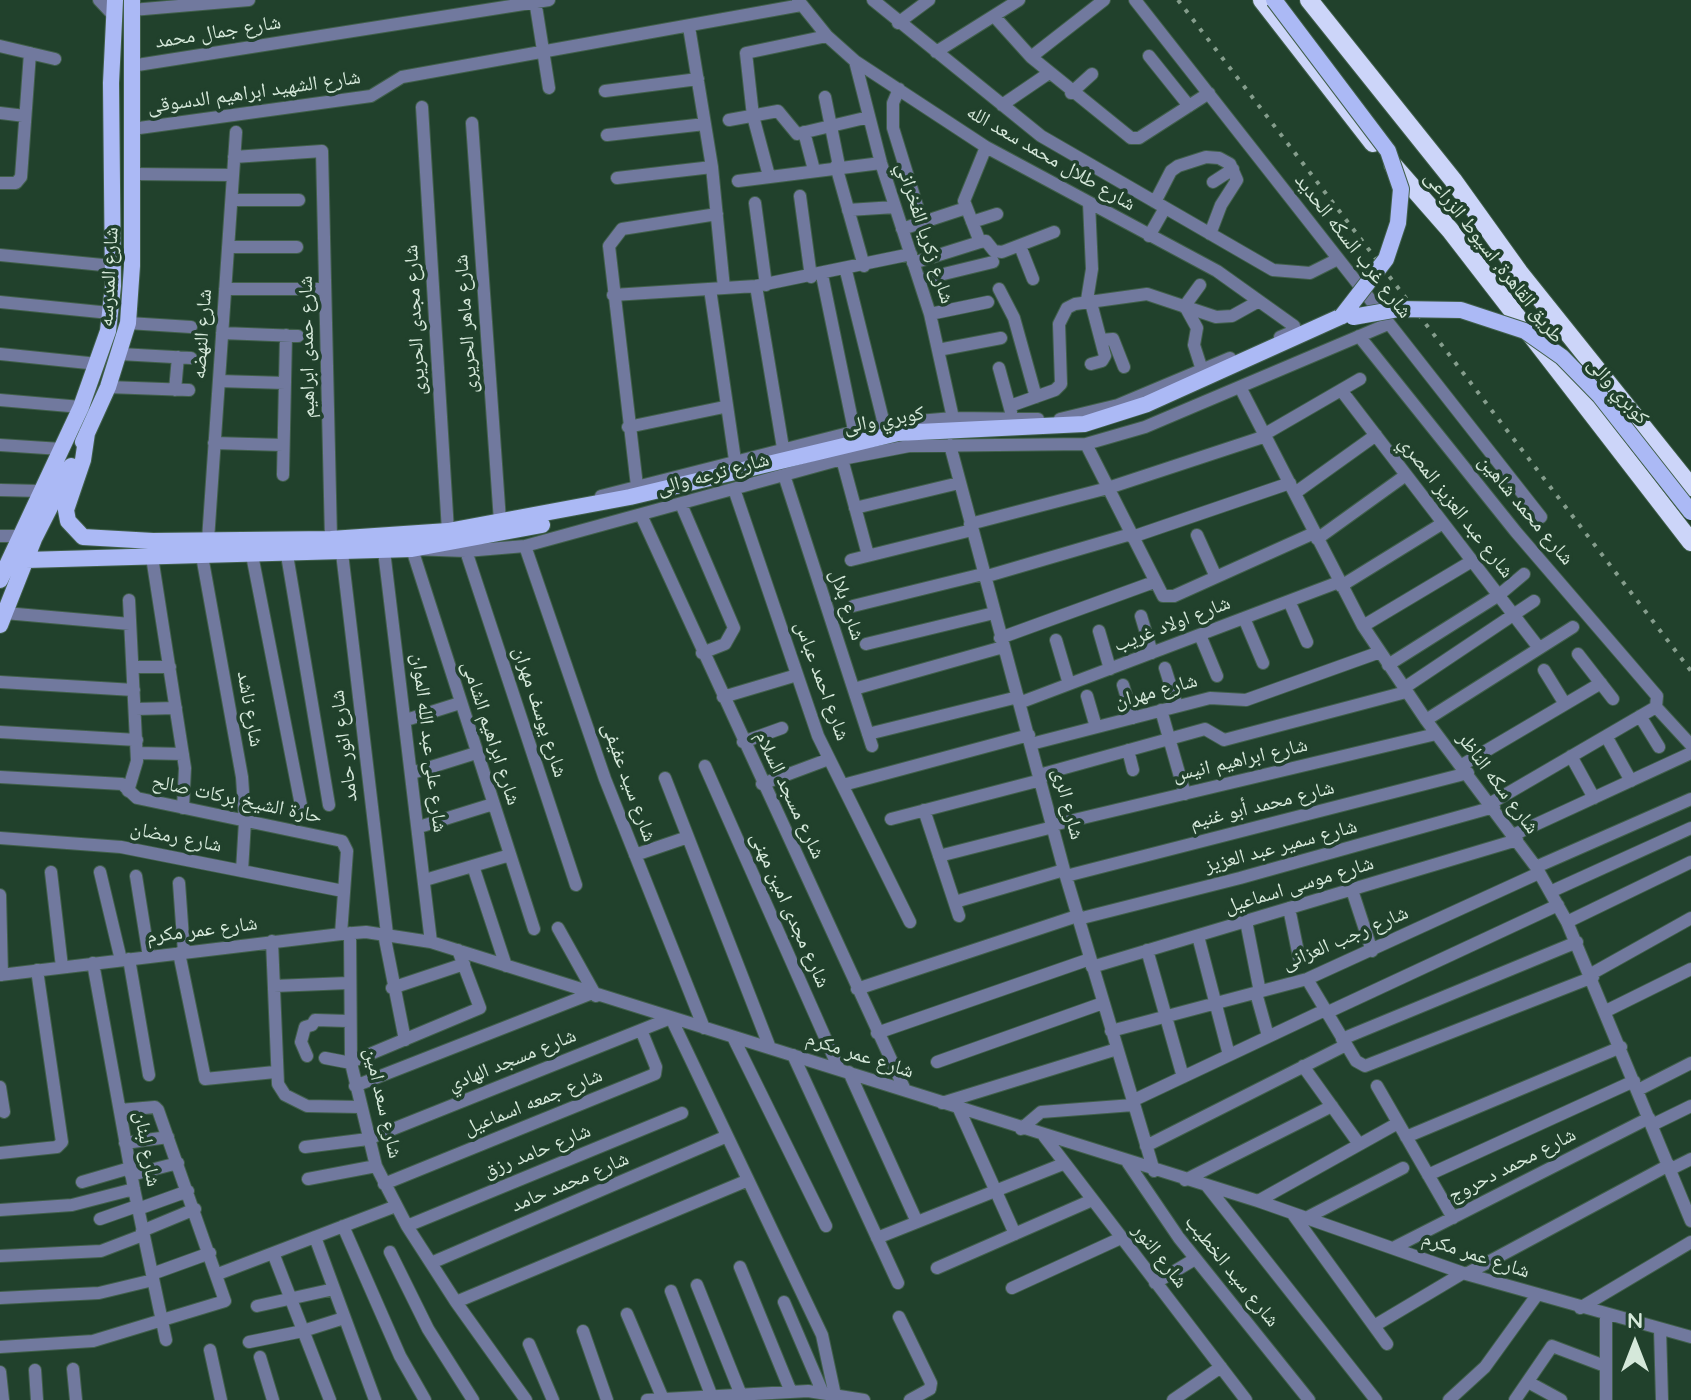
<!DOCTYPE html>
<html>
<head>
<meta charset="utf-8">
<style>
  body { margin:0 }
  #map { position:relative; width:1691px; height:1400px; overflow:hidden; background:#21412c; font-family:Quicksand,sans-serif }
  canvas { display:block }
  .north { position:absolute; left:1595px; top:1304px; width:80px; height:80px; -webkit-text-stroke:6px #21412c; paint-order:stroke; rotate:0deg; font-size:22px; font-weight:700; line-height:32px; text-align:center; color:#d5e8da }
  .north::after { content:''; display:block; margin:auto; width:28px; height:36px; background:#d5e8da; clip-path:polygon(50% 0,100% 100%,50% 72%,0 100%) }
</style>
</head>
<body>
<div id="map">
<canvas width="1691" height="1400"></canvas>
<div class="north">N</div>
</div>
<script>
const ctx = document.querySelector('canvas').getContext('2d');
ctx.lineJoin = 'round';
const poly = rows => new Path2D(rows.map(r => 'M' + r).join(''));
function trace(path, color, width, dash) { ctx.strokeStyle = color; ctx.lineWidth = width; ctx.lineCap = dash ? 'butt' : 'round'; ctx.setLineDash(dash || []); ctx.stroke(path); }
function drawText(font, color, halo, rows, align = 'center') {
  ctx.font = font + ' Quicksand,"Noto Naskh Arabic",sans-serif'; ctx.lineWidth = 7; ctx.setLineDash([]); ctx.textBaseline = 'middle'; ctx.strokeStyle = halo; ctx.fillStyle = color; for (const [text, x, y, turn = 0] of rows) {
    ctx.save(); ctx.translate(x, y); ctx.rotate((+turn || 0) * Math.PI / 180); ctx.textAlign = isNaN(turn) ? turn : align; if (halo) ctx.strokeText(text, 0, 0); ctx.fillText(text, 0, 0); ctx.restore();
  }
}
const minor = poly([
  [99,0,114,16],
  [535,0,549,88],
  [798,0,827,36,855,61,986,147,1217,271,1294,326,1292,332,1280,337],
  [873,0,1041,136,1273,270,1310,273,1338,259],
  [1135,0,1541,517],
  [132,10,249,0],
  [994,16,1031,57,1131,138,1139,138,1209,93],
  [898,23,929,0],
  [689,27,712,167,724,288],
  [0,46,55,59],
  [936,52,1019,0],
  [1149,56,1189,106],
  [1031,57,1104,0],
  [855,61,881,163,930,314,953,418],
  [131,66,549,0],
  [899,89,893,103,893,128,922,222],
  [605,91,698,79],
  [1071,93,1092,74],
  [825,97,839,166],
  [1002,105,1049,73],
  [422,107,448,531],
  [0,113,25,116],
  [729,120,778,111,797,134,869,117],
  [472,123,500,521],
  [132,129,371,96,402,77,801,5],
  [804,132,814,170],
  [607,135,705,124],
  [234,157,322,151,331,539],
  [836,166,864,266],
  [132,174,233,175],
  [769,176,753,116,746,53,827,36],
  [617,178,712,167],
  [738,181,881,163],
  [1213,182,1233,169],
  [0,183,16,183,21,177,30,53],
  [800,196,811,277],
  [232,200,299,200],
  [1155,202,1171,171,1178,166,1206,157,1219,158,1230,164],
  [755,203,766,285],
  [848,210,895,207],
  [972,222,997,214],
  [902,229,966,208],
  [1210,234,1221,205,1237,180,1230,164],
  [1149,236,1165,208],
  [980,242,964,201,986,147],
  [1020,246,1033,279],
  [228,247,297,247],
  [0,255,113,266],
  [913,263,980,242,986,241,994,251,1002,252,1054,232],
  [846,271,884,424],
  [822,275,854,430],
  [919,280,993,262],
  [756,286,783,448],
  [225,289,325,289],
  [710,289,735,460],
  [999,289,1014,318,1036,397],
  [613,295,756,286,911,254],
  [1090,299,1105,356,1102,361,1091,364],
  [1087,300,1092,269,1089,203],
  [0,302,110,313],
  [1184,307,1200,285],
  [1186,308,1197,328,1194,345,1202,370],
  [930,314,988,302],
  [128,323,191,327],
  [222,333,298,336],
  [1359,336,1516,532,1657,696,1656,707],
  [1101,340,1113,339,1124,367],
  [938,350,1001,338],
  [0,354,98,364],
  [120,354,191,358],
  [999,368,1011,412],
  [219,381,285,383],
  [108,387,189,390],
  [1240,387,1363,626,1426,720,1536,867,1567,922,1691,1221],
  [175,390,178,357],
  [1341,390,1539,648],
  [0,400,81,407],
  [1010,406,1055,390,1061,384,1059,324,1067,308,1075,304,1147,294,1216,317,1232,316,1259,301],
  [1060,419,1118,405,1230,358],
  [628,427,724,407],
  [1265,434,1360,379],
  [214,443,283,445],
  [1086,444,1163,596,1174,596,1314,533],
  [0,445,61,449],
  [950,445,1064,870,1154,1171],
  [842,459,868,555],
  [283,475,286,335],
  [784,475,872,746],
  [637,486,609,246,622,229,717,214],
  [734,489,818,736,910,922],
  [0,490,40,491],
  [1295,493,1376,435],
  [601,496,884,424,953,418,1038,419],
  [681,504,734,628,725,644,702,653],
  [855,508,959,483],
  [641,515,905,1090],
  [970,524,1108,488,1266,436],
  [1197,535,1216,577],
  [0,536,18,536],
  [1132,537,1290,483],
  [1317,539,1406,475],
  [208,540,236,132],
  [525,546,605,779,704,1028],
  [384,551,431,942],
  [466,551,576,885],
  [342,553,387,934],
  [252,555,301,805],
  [287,555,329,805],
  [202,556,242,777,245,821,242,871],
  [152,557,185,768,183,808],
  [851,560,972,530],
  [984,577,1131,534],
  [1341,586,1443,523],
  [1289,601,1307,642],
  [853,606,983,574],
  [5,613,130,624],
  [1141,616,1152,653],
  [1244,618,1263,663],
  [1363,626,1472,561],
  [1099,631,1110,669],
  [1200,635,1217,676],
  [1000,638,1154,582],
  [1056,640,1069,684],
  [866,644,994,613],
  [1578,654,1613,699],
  [1388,665,1499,595,1524,574],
  [133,667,170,667],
  [1165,668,1177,706],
  [1544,670,1565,704],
  [0,682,134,690],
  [1123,685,1133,718],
  [1404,688,1534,601],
  [854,689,1003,647],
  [1087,696,1096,727],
  [723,697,797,675],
  [1019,703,1339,582],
  [1656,707,1691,745],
  [135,709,176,708],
  [1161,710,1185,794],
  [1640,716,1659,747],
  [406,720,460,703],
  [1426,720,1573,627],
  [0,732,137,740],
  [868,734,1018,697],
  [1606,736,1631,781],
  [743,742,782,728],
  [1031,744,1210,698,1246,700,1380,652],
  [1128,750,1133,770],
  [137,753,183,754],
  [1571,756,1594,798],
  [1462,765,1601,683],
  [705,766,839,1069],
  [412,773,476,753],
  [1039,775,1205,729,1224,740,1406,692],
  [0,777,122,784,137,798,342,841,347,851,341,934],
  [665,778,770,1048],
  [762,784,829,759],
  [843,785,1029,735],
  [128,791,137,761,129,600],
  [1491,803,1656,707],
  [924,810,959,916],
  [891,819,1041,780],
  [1053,825,1436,734],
  [419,827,493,804],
  [1513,835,1691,753],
  [0,838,121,847,343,891],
  [635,855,688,837],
  [939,856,1053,827],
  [473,866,506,966],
  [1536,867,1691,799],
  [51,872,62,967],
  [100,872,121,960],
  [136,876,149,957],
  [1066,876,1468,773],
  [425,880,510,855],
  [179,883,184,952],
  [1352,890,1372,951],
  [1550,892,1691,828],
  [0,895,2,975],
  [955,902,1064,870],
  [1289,908,1299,957],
  [1078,919,1240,878,1494,807],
  [1246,921,1260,992],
  [1567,922,1691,862],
  [558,928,596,996],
  [534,929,412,549,466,551,525,546,842,459,909,446,1086,444,1145,427,1388,324],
  [350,933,351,1063,376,1166,407,1226,456,1302,526,1400],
  [384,934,405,1040],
  [1198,936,1229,1055],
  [272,941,278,1084,285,1095,307,1106,360,1107],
  [1147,950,1183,1077],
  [179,953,205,1079,275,1072],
  [129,959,149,1075],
  [93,963,134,1189,166,1340],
  [1092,967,1517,840],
  [1591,974,1691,918],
  [0,975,341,934,366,932,431,942,1258,1201,1466,1274,1691,1337],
  [1307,979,1356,1061,1365,1066,1593,977],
  [274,986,348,983],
  [392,988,464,964],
  [857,989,1077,916],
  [1256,993,1268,1036],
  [1606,1011,1691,969],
  [1326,1013,1558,905],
  [671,1018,822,1335,836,1400],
  [1111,1031,1307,979,1539,873],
  [877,1033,1090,959],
  [733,1037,826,1226],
  [1342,1039,1577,942],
  [793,1055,898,1283],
  [307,1056,301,1042,305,1027,312,1025,315,1020,348,1021],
  [325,1058,351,1063],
  [351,1062,480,1008,458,950],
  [937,1062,1103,1003],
  [1303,1066,1359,1144],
  [849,1072,917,1222],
  [355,1086,590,994],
  [1377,1086,1453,1218],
  [0,1087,4,1112],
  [1638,1090,1691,1063],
  [1132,1101,1325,1010],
  [942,1103,1117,1049],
  [959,1109,1015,1234],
  [1652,1125,1691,1106],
  [1021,1129,1041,1112,1133,1105],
  [1044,1136,1246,1400],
  [1406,1137,1621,1047],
  [125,1143,168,1137],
  [1146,1146,1346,1045],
  [305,1147,368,1139,671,1018],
  [0,1153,57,1147,62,1142,37,970],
  [1128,1163,1179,1238,1309,1400],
  [1671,1169,1691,1159],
  [131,1175,178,1163],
  [1428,1175,1634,1081],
  [308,1179,376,1166],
  [1185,1180,1332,1106],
  [82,1182,130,1168],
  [384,1184,655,1074,656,1067,641,1030],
  [1207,1186,1376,1400],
  [1258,1201,1398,1123],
  [138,1209,188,1191],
  [0,1210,72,1205,134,1189],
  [1292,1213,1387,1344],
  [1306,1218,1403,1168],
  [100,1219,137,1206],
  [343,1226,400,1356,425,1400],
  [407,1226,682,1113],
  [142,1231,195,1209],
  [315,1237,375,1400],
  [877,1238,1063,1164],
  [1393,1248,1649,1118],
  [390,1252,428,1329,473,1400],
  [273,1253,330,1400],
  [0,1256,101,1251,143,1235],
  [431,1263,725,1137],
  [740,1267,791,1392],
  [937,1268,1090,1201],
  [152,1274,210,1253],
  [218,1274,396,1206],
  [1466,1274,1669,1165],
  [1155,1283,1195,1259],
  [697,1285,741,1395],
  [1012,1288,1121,1238],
  [671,1291,712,1397],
  [0,1298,99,1293,153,1280],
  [456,1302,746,1181],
  [784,1302,822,1391],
  [257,1306,334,1289],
  [1580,1308,1691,1242],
  [627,1314,663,1399],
  [1606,1315,1606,1400],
  [899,1317,931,1383,930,1389,910,1400],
  [1374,1326,1463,1273],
  [1660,1329,1662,1400],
  [583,1331,607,1400],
  [249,1342,303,1331,344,1318],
  [529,1344,553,1400],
  [0,1347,93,1341,225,1301,158,1110,155,1107,120,1110],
  [210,1350,221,1400],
  [260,1357,273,1400],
  [73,1369,76,1400],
  [35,1370,37,1400],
  [0,1372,3,1400],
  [1528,1382,1561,1400],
  [647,1400,808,1391,864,1400],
  [1173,1400,1221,1367],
  [1449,1400,1485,1367,1537,1295],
  [1515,1400,1552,1346,1605,1366]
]);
const major = poly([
  [87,433,83,460,66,510,68,521,83,537,153,541,331,539,448,531,630,497,898,433,1084,424,1147,404,1342,316],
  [83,442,108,387,128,323,132,266,132,0],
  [26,560,412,549,542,525],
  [0,580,81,407,108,331,113,286,111,83,115,0],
  [0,625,34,539,71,466]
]);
const highway = poly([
  [1262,0,1373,143],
  [1309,0,1453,180,1519,272,1691,487],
  [1393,165,1450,230,1691,542]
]);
const rail = poly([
  [1178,0,1691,671]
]);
const majorBridge = poly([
  [1274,0,1388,151,1401,189,1398,223,1386,259,1342,316],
  [1353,317,1398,309,1461,310,1525,331,1562,357,1600,396,1691,512]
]);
const streetNames = [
  ["شارع جمال محمد",218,32,-9],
  ["شارع الشهيد ابراهيم الدسوقى",254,92,-8],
  ["شارع طلال محمد سعد الله",1051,158,30],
  ["شارع زكريا الفخراني",925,233,72],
  ["شارع غرب السكه الحديد",1353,246,52],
  ["طريق القاهرة, اسيوط الزراعى",1494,257,52],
  ["شارع المدرسه",109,277,-87],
  ["شارع مجدى الحريرى",415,320,-93],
  ["شارع ماهر الحريرى",466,324,-94],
  ["شارع النهضه",202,334,-86],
  ["شارع حمدى ابراهيم",307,347,-91],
  ["كوبري والى",1618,391,49],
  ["كوبري والى",884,420,-10],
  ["شارع ترعه والى",713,474,-15],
  ["شارع عبد العزيز المصري",1456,507,52],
  ["شارع محمد شاهين",1526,510,50],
  ["شارع بلال",847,605,72],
  ["شارع اولاد غريب",1172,624,-21],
  ["شارع احمد عباس",822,681,70],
  ["شارع مهران",1156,691,-15],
  ["شارع ناشد",250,709,80],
  ["شارع يوسف مهران",540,712,72],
  ["شارع ابراهيم الشامى",491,733,72],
  ["شارع على عبد الله الموان",429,743,83],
  ["شارع انور حامد",344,746,-97],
  ["شارع ابراهيم انيس",1240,760,-13],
  ["شارع سيد عفيفى",629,782,70],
  ["شارع سكه الناظر",1498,783,53],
  ["شارع مسجد السلام",790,795,65],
  ["حارة الشيخ بركات صالح",237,799,12],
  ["شارع الرى",1068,804,75],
  ["شارع محمد أبو غنيم",1262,805,-14],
  ["شارع رمضان",176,837,11],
  ["شارع سمير عبد العزيز",1281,846,-15],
  ["شارع موسى اسماعيل",1299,885,-17],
  ["شارع مجدى امين مهنى",790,910,66],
  ["شارع عمر مكرم",202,930,-7],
  ["شارع رجب العزانى",1345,938,-23],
  ["شارع عمر مكرم",860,1055,18],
  ["شارع مسجد الهادي",512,1060,-22],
  ["شارع جمعه اسماعيل",533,1102,-22],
  ["شارع سعد امين",383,1103,77],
  ["شارع لبنان",147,1149,80],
  ["شارع حامد رزق",537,1151,-22],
  ["شارع محمد دحروج",1512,1165,-27],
  ["شارع محمد حامد",570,1182,-23],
  ["شارع عمر مكرم",1476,1255,18],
  ["شارع النور",1160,1256,52],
  ["شارع سيد الخطيب",1232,1271,51]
];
trace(minor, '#415f4b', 14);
trace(major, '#415f4b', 18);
trace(highway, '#415f4b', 20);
trace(minor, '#71799e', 12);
trace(major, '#abb9f5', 16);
trace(highway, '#ccd5f9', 18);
trace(rail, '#859d8c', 4, [4, 8]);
trace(majorBridge, '#415f4b', 18, []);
trace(majorBridge, '#abb9f5', 16);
drawText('20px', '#d5e8da', '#21412c', streetNames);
</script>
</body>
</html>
